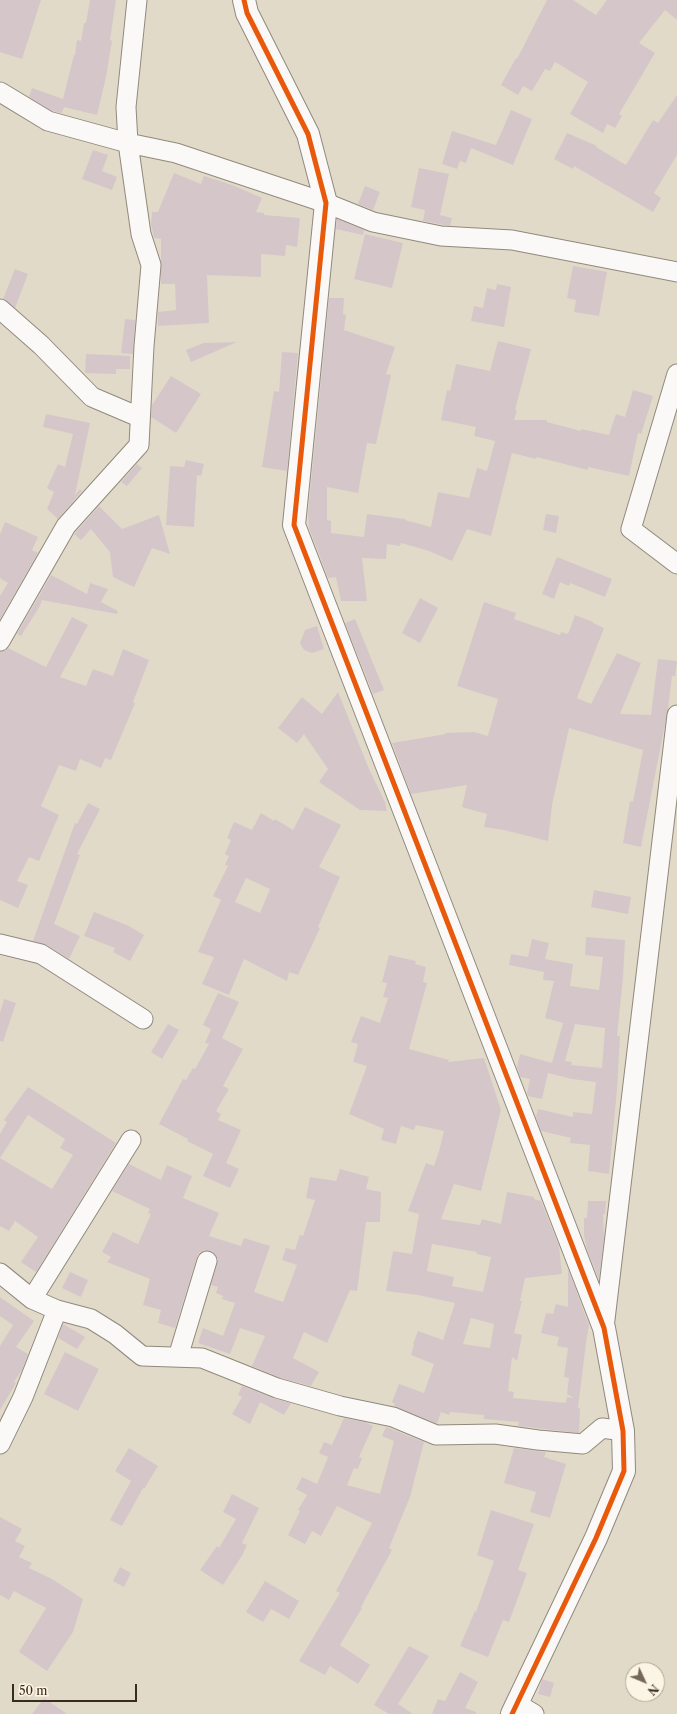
<!DOCTYPE html>
<html>
<head>
<meta charset="utf-8">
<style>
  body { margin:0 }
  #map { position:relative; width:677px; height:1714px; overflow:hidden; background:#e2dac8; font-family:"Libre Caslon Text",serif }
  canvas { display:block }
  .north { position:absolute; left:625px; top:1662px; width:40px; height:40px; box-sizing:border-box; background:#fcf5e5; border:1px solid #afa495; border-radius:50%; rotate:134deg; font-size:11px; font-weight:700; line-height:16px; text-align:center; color:#3b2a1e }
  .north::after { content:''; display:block; margin:auto; width:14px; height:18px; background:#75685a; clip-path:polygon(50% 0,100% 100%,50% 72%,0 100%) }
  .scale { position:absolute; left:12px; top:1684px; width:125px; height:18px; box-sizing:border-box; border:2px solid #3b2a1e; border-top:0; padding-left:5px; font-size:12px; line-height:14px; white-space:nowrap; color:#3b2a1e; -webkit-text-stroke:3px #fcf5e5; paint-order:stroke }
</style>
</head>
<body>
<div id="map">
<canvas width="677" height="1714"></canvas>
<div class="north">N</div>
<div class="scale">50 m</div>
</div>
<script>
const ctx = document.querySelector('canvas').getContext('2d');
ctx.lineJoin = 'round';
function fillPath(path, color) { ctx.fillStyle = color; ctx.fill(path, 'evenodd'); }
const poly = rows => new Path2D(rows.map(r => 'M' + r).join(''));
function trace(path, color, width, dash) { ctx.strokeStyle = color; ctx.lineWidth = width; ctx.lineCap = dash ? 'butt' : 'round'; ctx.setLineDash(dash || []); ctx.stroke(path); }
const building = poly([
  [0,0,41,0,22,59,0,52],
  [90,0,116,0,110,40,112,41,106,77,97,115,64,107,62,113,52,111,29,97,32,88,63,99,74,55,75,55,77,40,81,41,84,23,86,23],
  [547,0,573,0,596,15,607,0,677,0,677,20,665,10,639,43,655,53,619,114,622,116,615,128,607,124,603,133,570,114,588,82,555,62,550,71,545,69,532,91,523,86,518,95,501,85,516,58,517,59],
  [677,95,677,155,654,193,661,198,653,212,574,166,573,169,554,159,567,133,597,146,596,147,626,165,653,120,658,123],
  [511,110,532,119,513,165,471,148,466,163,460,161,457,169,442,164,452,131,496,145],
  [93,150,108,155,102,171,117,177,112,190,82,179],
  [419,168,449,174,440,215,452,218,450,226,423,221,425,210,411,207],
  [174,173,201,184,204,176,235,186,262,198,256,212,264,213,264,215,300,218,297,247,286,245,285,256,261,254,261,277,207,275,209,323,158,326,158,312,176,310,175,284,161,284,161,239,154,238,151,224,152,212,158,212],
  [365,186,380,192,373,210,358,204],
  [337,219,364,230,363,235,336,229],
  [365,234,403,243,392,288,354,279],
  [573,266,607,272,599,316,574,312,576,300,567,298],
  [15,269,28,274,15,308,3,299],
  [497,284,511,287,504,327,471,321,474,306,483,308,487,288,496,290],
  [329,298,344,298,343,314,346,315,344,330,395,347,386,374,391,375,376,444,367,443,358,493,327,487,327,520,331,521,331,533,364,537,367,514,405,519,405,520,431,527,438,492,469,498,477,468,487,471,495,441,474,436,476,427,441,420,447,390,450,391,456,364,490,371,498,341,531,349,515,410,517,410,514,420,547,420,547,422,581,431,581,429,609,435,616,414,625,417,633,390,653,396,641,434,638,433,629,476,588,467,588,470,537,457,536,459,512,453,491,536,467,529,452,561,429,551,401,543,400,546,387,544,386,559,362,558,367,601,341,601,336,577,328,578,309,528,308,513],
  [125,319,135,320,133,354,121,353],
  [237,342,191,362,186,350,204,343],
  [282,352,298,353,287,471,262,467,274,391,279,392],
  [86,354,130,356,130,369,116,369,116,374,85,373],
  [171,376,201,394,176,433,151,417,152,405],
  [46,414,90,423,75,495,80,489,82,491,58,519,47,509,54,492,47,488,58,464,65,467,73,434,43,427],
  [186,460,204,464,201,476,197,475,194,527,166,525,170,466,184,467],
  [137,464,142,468,127,486,121,482],
  [99,506,122,529,159,515,170,554,152,548,134,587,113,577,110,552,91,529,81,540,74,534],
  [546,514,559,516,556,533,543,530],
  [5,522,38,537,32,550,38,553,0,619,0,596,8,583,0,578,0,534],
  [557,557,612,579,605,597,570,583,569,586,560,582,554,599,542,594],
  [51,575,87,594,90,583,108,589,101,602,118,611,117,614,42,600,40,606,21,636,17,634],
  [420,598,438,608,420,643,402,633],
  [484,602,516,613,514,619,560,635,561,632,568,634,575,615,593,622,593,623,604,628,577,698,591,704,617,653,641,663,620,714,651,715,658,659,677,661,675,676,672,676,668,709,641,847,623,843,630,801,633,802,643,750,569,728,552,805,548,841,504,830,484,827,487,814,462,807,467,785,411,794,392,743,446,734,445,733,474,732,488,736,498,699,457,686],
  [72,617,88,625,60,677,86,686,93,669,113,676,123,649,149,660,133,702,135,703,111,760,105,758,101,768,80,759,76,771,59,765,41,806,59,815,39,861,29,857,17,881,28,885,18,908,0,900,0,652,8,648,46,667],
  [355,619,384,690,373,694,345,623],
  [317,626,324,649,312,653,304,650,300,643,305,630],
  [338,692,369,769,385,802,387,811,360,810,319,782,328,769,304,734,297,743,278,728,302,697,322,714],
  [88,803,100,809,77,854,80,855,54,924,80,936,69,959,47,945,33,941,75,823,77,824],
  [305,807,341,825,319,867,340,877,318,927,320,928,298,975,289,972,287,981,244,959,229,995,202,984,214,957,198,952,221,900,213,896,228,866,225,865,229,856,225,854,231,840,227,838,234,822,252,830,261,813,274,821,275,819,293,830],
  [246,878,270,889,260,913,235,902],
  [594,890,631,897,628,914,591,907],
  [94,912,127,925,144,935,130,961,113,952,115,948,84,936],
  [586,937,625,940,623,978,617,1036,620,1036,617,1090,609,1174,588,1171,590,1145,570,1143,571,1138,541,1131,536,1117,538,1109,573,1117,573,1112,592,1114,596,1082,572,1079,548,1073,542,1099,528,1096,527,1093,530,1079,520,1077,517,1067,520,1054,552,1063,563,1023,545,1018,554,981,543,980,544,972,509,965,511,954,528,957,532,939,549,943,545,959,573,964,570,986,599,990,603,957,585,955],
  [575,1024,605,1028,602,1068,571,1065,572,1062,565,1061],
  [389,955,416,961,415,964,426,967,423,982,427,983,409,1049,449,1060,448,1062,484,1058,501,1110,481,1191,454,1184,441,1219,480,1225,482,1219,501,1224,507,1192,534,1197,534,1199,541,1201,559,1246,562,1274,525,1278,520,1301,522,1301,514,1333,522,1335,517,1361,512,1357,508,1391,514,1392,513,1398,566,1403,567,1397,574,1398,567,1394,569,1378,564,1377,568,1348,557,1346,559,1337,541,1333,546,1313,553,1314,556,1304,568,1307,568,1269,589,1325,586,1343,578,1408,580,1408,579,1433,518,1426,519,1422,484,1419,484,1415,450,1412,449,1415,441,1412,437,1424,394,1406,395,1404,392,1402,399,1384,424,1393,434,1364,411,1355,414,1344,413,1344,418,1331,443,1340,455,1303,418,1295,386,1291,393,1251,412,1254,419,1214,408,1211,426,1163,434,1166,439,1151,444,1131,416,1125,414,1130,401,1126,396,1144,381,1140,384,1129,349,1114,367,1066,353,1062,358,1044,351,1042,361,1016,380,1023,388,998,383,997,387,983,382,982],
  [432,1244,477,1252,476,1254,491,1257,483,1292,452,1286,454,1277,427,1271],
  [471,1318,494,1324,490,1348,463,1344],
  [218,993,239,1002,222,1038,243,1049,223,1086,229,1089,216,1111,221,1114,218,1120,241,1130,226,1163,239,1169,230,1188,203,1176,213,1154,187,1141,188,1139,159,1124,183,1079,186,1080,193,1068,195,1069,209,1044,205,1043,211,1029,203,1025],
  [4,999,16,1003,3,1042,0,1041,0,1013],
  [168,1024,179,1030,162,1059,151,1052],
  [28,1087,116,1143,36,1272,21,1262,38,1237,15,1221,9,1231,0,1226,0,1158,52,1189,73,1155,60,1148,65,1139,28,1115,0,1158,0,1134,7,1122,4,1120],
  [129,1164,161,1180,167,1165,192,1176,183,1198,219,1213,209,1236,241,1246,244,1238,270,1246,254,1292,283,1302,297,1265,282,1260,286,1248,295,1250,300,1235,303,1236,315,1200,306,1198,310,1177,336,1181,340,1169,369,1177,366,1189,381,1192,380,1222,366,1222,357,1291,350,1290,327,1343,304,1332,293,1358,319,1372,311,1386,281,1378,252,1366,265,1336,240,1328,230,1354,198,1343,203,1328,223,1336,235,1303,222,1299,223,1296,216,1293,218,1287,211,1285,218,1259,215,1254,211,1251,204,1250,199,1253,197,1257,175,1328,158,1323,161,1310,143,1305,150,1279,107,1262,111,1257,102,1252,113,1232,138,1244,151,1214,148,1213,150,1209,112,1191],
  [588,1201,606,1201,605,1214,603,1214,604,1236,599,1280,587,1249,584,1235,584,1218,587,1218],
  [70,1272,88,1280,81,1297,62,1288],
  [0,1297,34,1321,16,1347,28,1354,22,1370,14,1382,16,1383,0,1410,0,1346,13,1325,0,1316],
  [63,1324,85,1337,77,1349,58,1338],
  [65,1352,99,1369,78,1411,44,1394],
  [242,1386,273,1398,291,1403,284,1415,260,1402,250,1424,232,1414,242,1397,238,1395],
  [344,1418,365,1422,373,1426,359,1457,362,1458,358,1469,354,1468,347,1485,380,1494,394,1441,382,1436,386,1427,424,1442,410,1497,389,1548,392,1550,361,1607,362,1608,340,1645,370,1665,358,1684,330,1666,325,1675,299,1661,340,1593,336,1591,372,1523,337,1506,321,1536,312,1531,305,1544,288,1535,300,1511,298,1510,307,1495,296,1489,302,1477,317,1484,328,1457,319,1453,324,1442,332,1445],
  [129,1448,158,1466,144,1489,143,1488,122,1526,110,1520,131,1481,115,1471],
  [514,1448,546,1452,544,1457,566,1464,550,1518,530,1512,536,1492,504,1483],
  [232,1494,259,1508,242,1543,247,1545,243,1554,223,1585,200,1570,217,1546,219,1548,236,1519,223,1512],
  [491,1510,534,1524,518,1570,527,1573,509,1622,503,1620,488,1657,460,1646,475,1611,476,1612,494,1561,477,1555],
  [0,1517,22,1529,15,1541,25,1546,19,1557,32,1563,29,1568,52,1579,83,1599,73,1632,47,1671,19,1652,46,1608,14,1591,9,1600,0,1595],
  [120,1567,131,1573,124,1587,113,1581],
  [265,1581,299,1601,289,1619,271,1609,263,1622,246,1612],
  [409,1646,429,1656,398,1704,413,1714,389,1714,374,1705],
  [460,1672,478,1682,465,1708,476,1712,476,1714,432,1714,438,1699,445,1701],
  [542,1679,554,1683,550,1697,538,1694],
  [44,1698,67,1714,32,1714]
]);
const minor = poly([
  [0,92,48,121,128,143,176,153,326,203,373,222,441,236,512,240,677,272],
  [0,309,41,345,92,397,139,417],
  [677,374,631,529,677,564],
  [0,641,66,526,139,445,144,346,151,265,141,234,128,143,126,107,137,0],
  [0,944,41,954,143,1019],
  [0,1273,32,1299,57,1310,91,1319,115,1334,142,1356,202,1358,277,1388,340,1406,393,1417,436,1435,495,1434,538,1440,583,1444,602,1428,623,1431],
  [32,1299,131,1140],
  [604,1328,677,715],
  [178,1357,207,1261],
  [0,1444,23,1397,57,1310],
  [517,1704,534,1714]
]);
const tertiary = poly([
  [244,0,247,13,308,134,326,203,294,525,604,1328,623,1431,624,1471,596,1538,512,1714]
]);
const cycleway = poly([
  [244,0,247,13,308,134,326,203,294,525,604,1328,623,1431,624,1471,596,1538,512,1714]
]);
fillPath(building, '#d5c7c9');
trace(minor, '#90897d', 21);
trace(tertiary, '#90897d', 24);
trace(minor, '#fbf9f7', 19);
trace(tertiary, '#fbf9f7', 22);
trace(cycleway, '#e8590c', 5);
</script>
</body>
</html>
